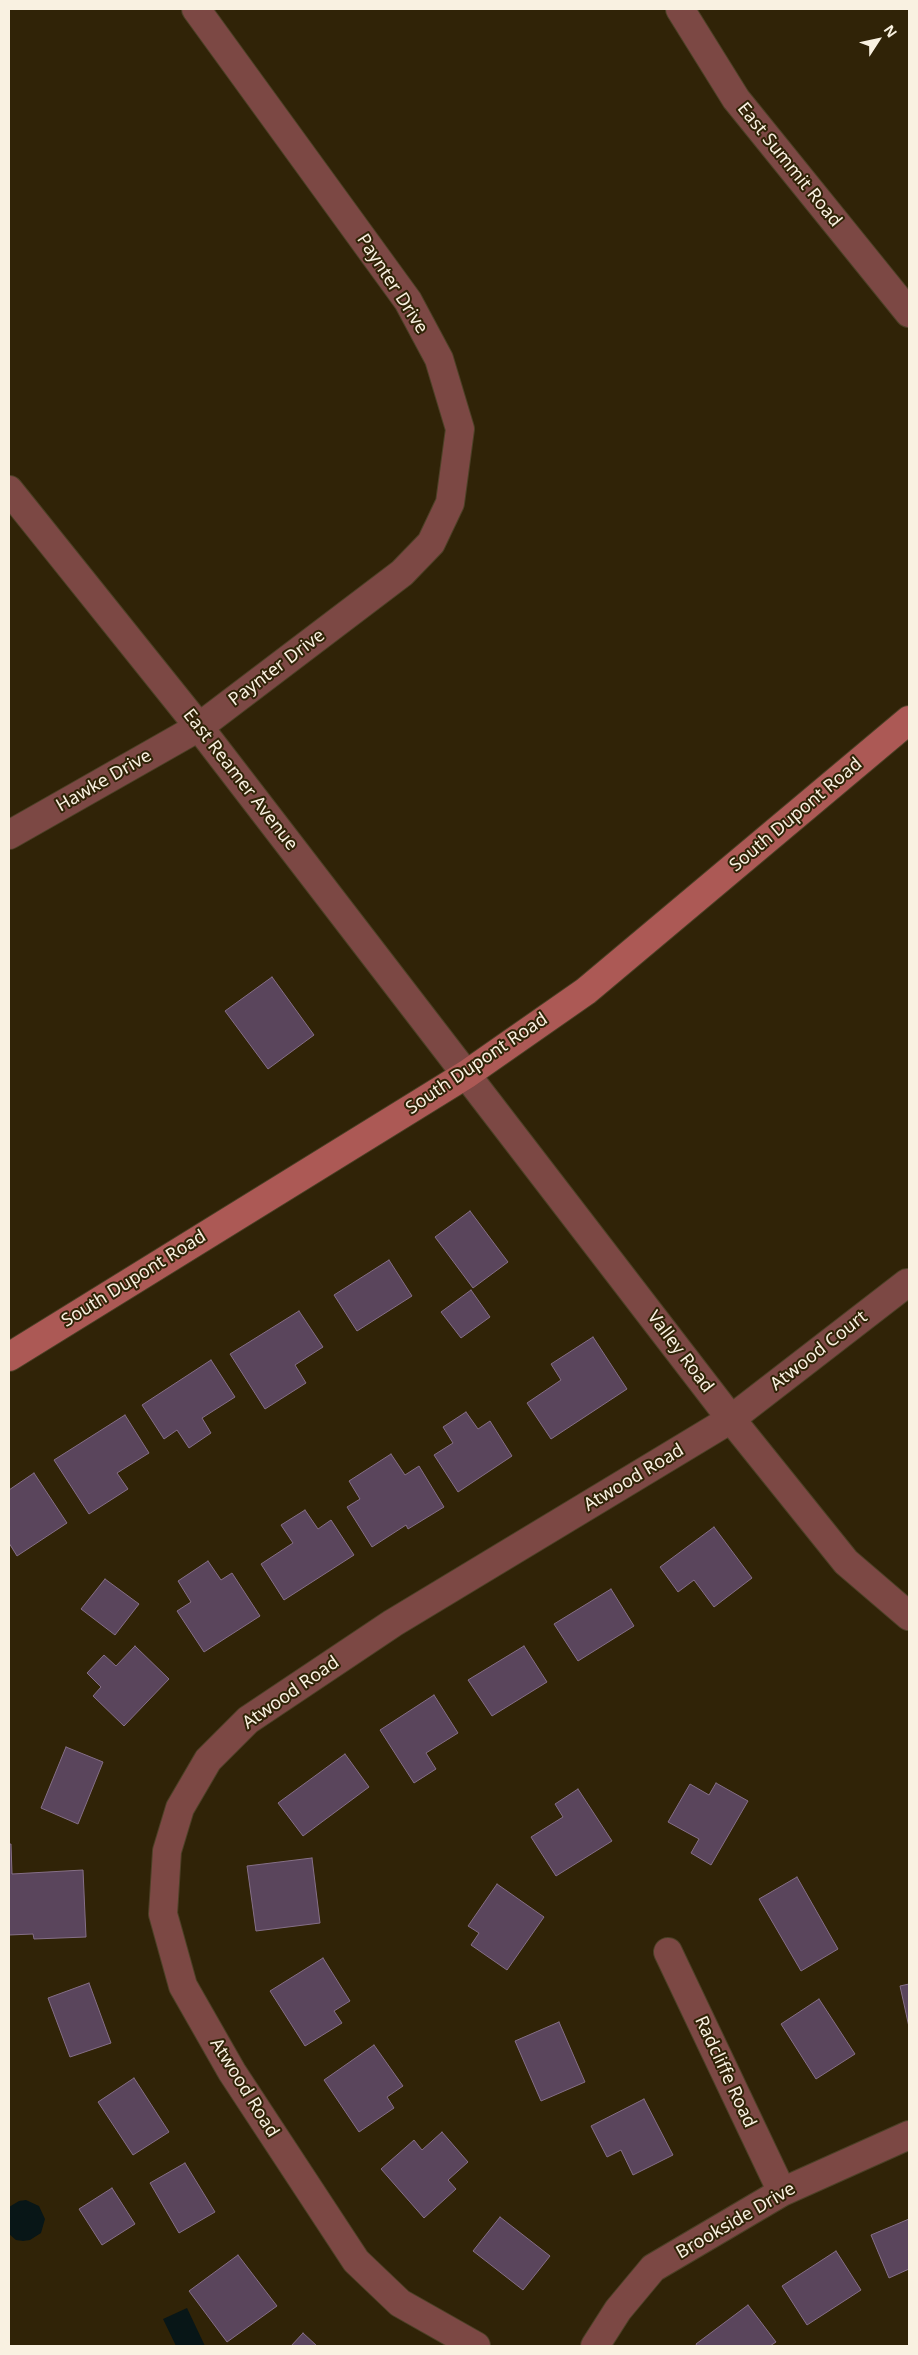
<!DOCTYPE html>
<html>
<head>
<meta charset="utf-8">
<style>
  body { margin:0 }
  #map { position:relative; width:918px; height:2355px; overflow:hidden; background:#302307; font-family:"Noto Sans",sans-serif }
  canvas { display:block }
  .frame { position:absolute; inset:0; border:10px solid #f9f1e1; pointer-events:none }
  .north { position:absolute; left:853px; top:15px; width:50px; height:50px; -webkit-text-stroke:4px #302307; paint-order:stroke; rotate:55deg; font-size:14px; font-weight:700; line-height:20px; text-align:center; color:#f9f1e1 }
  .north::after { content:''; display:block; margin:auto; width:18px; height:22px; background:#f9f1e1; clip-path:polygon(50% 0,100% 100%,50% 72%,0 100%) }
</style>
</head>
<body>
<div id="map">
<canvas width="918" height="2355"></canvas>
<div class="frame"></div>
<div class="north">N</div>
</div>
<script>
const ctx = document.querySelector('canvas').getContext('2d');
ctx.lineJoin = 'round';
function fillPath(path, color) { ctx.fillStyle = color; ctx.fill(path, 'evenodd'); }
const poly = rows => new Path2D(rows.map(r => 'M' + r).join(''));
function trace(path, color, width, dash) { ctx.strokeStyle = color; ctx.lineWidth = width; ctx.lineCap = dash ? 'butt' : 'round'; ctx.setLineDash(dash || []); ctx.stroke(path); }
function drawText(font, color, halo, rows, align = 'center') {
  ctx.font = font + ' "Noto Sans",sans-serif'; ctx.lineWidth = 4; ctx.setLineDash([]); ctx.textBaseline = 'middle'; ctx.strokeStyle = halo; ctx.fillStyle = color; for (const [text, x, y, turn = 0] of rows) {
    ctx.save(); ctx.translate(x, y); ctx.rotate((+turn || 0) * Math.PI / 180); ctx.textAlign = isNaN(turn) ? turn : align; if (halo) ctx.strokeText(text, 0, 0); ctx.fillText(text, 0, 0); ctx.restore();
  }
}
const water = poly([
  [26,2200,39,2206,45,2219,41,2233,30,2240,23,2241,16,2240,9,2234,9,2207,19,2201],
  [187,2308,205,2346,176,2346,163,2319]
]);
const building = poly([
  [272,977,314,1035,268,1069,225,1011,272,977],
  [470,1211,508,1262,473,1288,435,1237,470,1211],
  [389,1260,412,1296,357,1331,334,1295,389,1260],
  [471,1290,490,1317,461,1338,441,1312,471,1290],
  [299,1311,323,1347,295,1365,306,1383,265,1409,230,1354,299,1311],
  [593,1337,627,1389,551,1439,527,1403,561,1380,551,1364,593,1337],
  [211,1360,235,1397,202,1418,211,1433,189,1448,177,1430,164,1439,142,1405,211,1360],
  [466,1412,478,1429,490,1421,512,1456,458,1492,434,1455,453,1443,443,1427,466,1412],
  [125,1415,149,1453,117,1473,128,1489,89,1514,54,1460,125,1415],
  [391,1454,405,1475,419,1466,444,1507,408,1529,406,1525,372,1547,347,1507,360,1499,349,1481,391,1454],
  [34,1473,67,1523,17,1556,9,1543,9,1490,34,1473],
  [305,1510,318,1529,331,1520,354,1555,284,1600,261,1564,293,1543,281,1525,305,1510],
  [714,1527,752,1578,714,1607,694,1580,678,1592,660,1567,714,1527],
  [208,1561,221,1580,232,1573,260,1616,204,1652,177,1611,191,1602,178,1581,208,1561],
  [105,1579,139,1604,115,1635,81,1609,105,1579],
  [611,1589,634,1626,578,1661,554,1624,611,1589],
  [135,1646,169,1679,124,1726,93,1696,101,1687,87,1673,104,1655,116,1666,135,1646],
  [524,1646,547,1682,492,1716,468,1680,524,1646],
  [434,1695,458,1733,426,1753,436,1769,414,1783,380,1730,434,1695],
  [66,1747,103,1762,78,1824,41,1808,66,1747],
  [345,1754,369,1787,303,1836,278,1803,345,1754],
  [716,1783,748,1801,711,1865,691,1853,699,1839,668,1822,690,1784,709,1795,716,1783],
  [578,1789,612,1841,556,1876,531,1837,563,1817,555,1804,578,1789],
  [9,1844,11,1844,12,1874,83,1870,86,1937,34,1939,33,1934,9,1935,9,1844],
  [312,1858,320,1923,256,1931,247,1866,312,1858],
  [797,1877,838,1949,801,1971,759,1899,797,1877],
  [497,1884,544,1917,507,1970,471,1945,479,1933,468,1926,497,1884],
  [323,1958,350,2001,334,2011,342,2023,305,2046,270,1991,323,1958],
  [89,1983,111,2043,70,2057,48,1998,89,1983],
  [909,1984,909,2027,900,1986,909,1984],
  [819,1999,855,2054,816,2079,781,2024,819,1999],
  [559,2022,585,2082,541,2101,515,2041,559,2022],
  [374,2045,403,2086,387,2097,394,2108,359,2132,324,2080,374,2045],
  [134,2078,169,2132,133,2155,98,2102,134,2078],
  [644,2099,673,2155,633,2175,621,2150,607,2157,591,2126,644,2099],
  [442,2132,468,2162,448,2180,456,2189,424,2218,381,2169,414,2140,422,2150,442,2132],
  [185,2163,215,2212,179,2233,150,2183,185,2163],
  [112,2188,135,2224,102,2245,79,2209,112,2188],
  [500,2217,550,2256,523,2290,473,2251,500,2217],
  [909,2219,909,2269,889,2278,871,2235,909,2219],
  [836,2251,861,2290,807,2325,782,2286,836,2251],
  [238,2255,277,2306,227,2342,189,2291,238,2255],
  [748,2305,776,2342,770,2346,697,2346,696,2344,748,2305],
  [303,2333,317,2346,291,2346,303,2333]
]);
const street = poly([
  [680,9,736,99,909,313],
  [9,490,199,727,731,1419,846,1562,909,1616],
  [9,835,199,727,402,573,431,543,450,503,460,429,439,359,408,301,196,9],
  [668,1952,782,2192],
  [476,2346,400,2303,356,2261,232,2072,183,1986,163,1914,167,1851,180,1808,208,1760,248,1720,393,1623,731,1419,907,1283],
  [595,2346,618,2310,653,2268,782,2192,909,2135]
]);
const secondary = poly([
  [9,1357,467,1074,586,991,909,720]
]);
const streetNames = [
  ["East Summit Road",789,165,51],
  ["Paynter Drive",392,284,57],
  ["Paynter Drive",277,668,-37],
  ["East Reamer Avenue",240,780,52],
  ["Hawke Drive",104,781,-30],
  ["South Dupont Road",796,815,-40],
  ["South Dupont Road",477,1064,-34],
  ["South Dupont Road",134,1279,-32],
  ["Atwood Court",819,1351,-38],
  ["Valley Road",680,1352,53],
  ["Atwood Road",634,1478,-31],
  ["Atwood Road",291,1693,-35],
  ["Radcliffe Road",725,2072,65],
  ["Atwood Road",244,2088,58],
  ["Brookside Drive",736,2221,-30]
];
fillPath(water, '#081617');
fillPath(building, '#5a455c');
trace(building, '#856f87', 1);
trace(street, '#4c4026', 30);
trace(secondary, '#4c4026', 30);
trace(street, '#7c4844', 28);
trace(secondary, '#ac5955', 28);
drawText('18px', '#f9f1e1', '#302307', streetNames);
</script>
</body>
</html>
